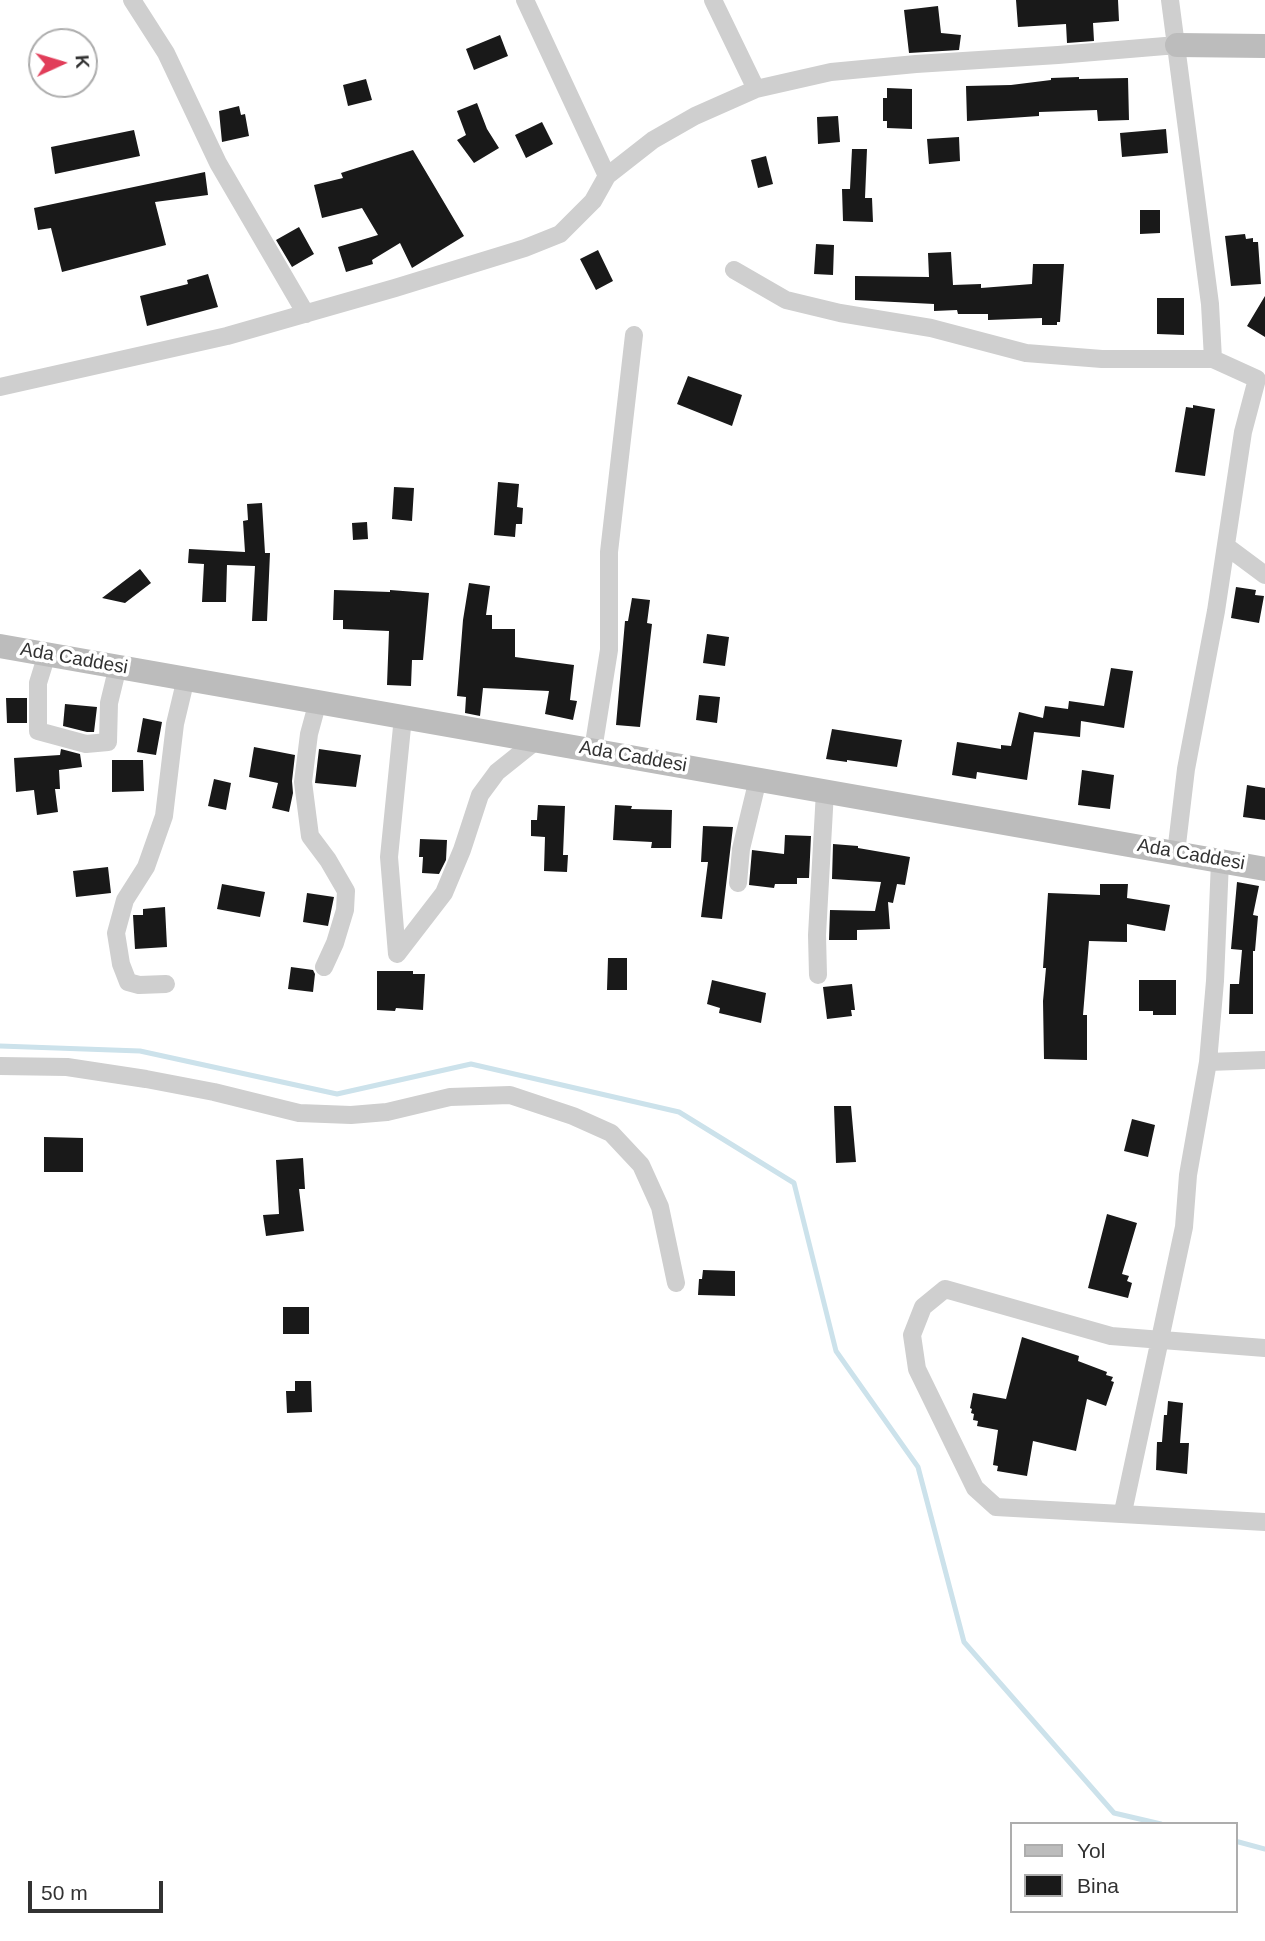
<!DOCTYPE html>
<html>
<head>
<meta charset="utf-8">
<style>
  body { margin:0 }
  #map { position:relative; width:1265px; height:1941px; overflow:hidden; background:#fff; font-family:Arial,sans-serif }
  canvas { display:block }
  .legend { position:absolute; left:1010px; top:1822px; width:228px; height:91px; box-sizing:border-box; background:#fff; border:2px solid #adadad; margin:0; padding:9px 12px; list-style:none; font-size:21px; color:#323232 }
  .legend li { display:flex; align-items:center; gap:14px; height:35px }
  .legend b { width:35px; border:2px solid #adadad }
  .north { position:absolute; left:28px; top:28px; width:70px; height:70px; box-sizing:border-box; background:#fff; border:2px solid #adadad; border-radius:50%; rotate:86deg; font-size:19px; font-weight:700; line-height:28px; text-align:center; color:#323232 }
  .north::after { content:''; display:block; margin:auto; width:24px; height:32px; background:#e13d59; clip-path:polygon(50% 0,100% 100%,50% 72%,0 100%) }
  .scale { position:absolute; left:28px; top:1881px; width:135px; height:32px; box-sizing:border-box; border:4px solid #323232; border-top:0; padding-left:9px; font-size:21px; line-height:24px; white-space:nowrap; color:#323232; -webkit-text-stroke:5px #fff; paint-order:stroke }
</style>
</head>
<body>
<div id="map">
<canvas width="1265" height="1941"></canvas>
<ul class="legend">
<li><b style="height:9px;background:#bcbcbc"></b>Yol</li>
<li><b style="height:19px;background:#191919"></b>Bina</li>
</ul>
<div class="north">K</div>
<div class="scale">50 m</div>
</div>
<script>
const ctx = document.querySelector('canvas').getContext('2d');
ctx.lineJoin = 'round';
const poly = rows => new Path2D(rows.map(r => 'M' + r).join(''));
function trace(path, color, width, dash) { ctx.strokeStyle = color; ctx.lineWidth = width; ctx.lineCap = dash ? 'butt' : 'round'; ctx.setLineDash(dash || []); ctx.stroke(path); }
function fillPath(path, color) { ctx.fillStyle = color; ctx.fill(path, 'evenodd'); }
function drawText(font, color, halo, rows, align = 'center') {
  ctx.font = font + ' Arial,sans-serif'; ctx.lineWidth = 7; ctx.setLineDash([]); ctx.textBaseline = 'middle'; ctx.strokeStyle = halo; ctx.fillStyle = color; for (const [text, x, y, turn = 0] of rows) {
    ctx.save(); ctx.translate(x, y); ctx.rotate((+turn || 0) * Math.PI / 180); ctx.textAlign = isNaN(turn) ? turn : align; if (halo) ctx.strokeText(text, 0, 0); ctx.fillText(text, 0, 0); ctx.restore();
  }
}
const stream = poly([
  [0,1046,140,1051,337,1094,471,1064,679,1112,794,1183,836,1351,918,1467,964,1642,1114,1813,1161,1824],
  [1235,1841,1265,1849]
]);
const building = poly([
  [1016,0,1118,0,1119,21,1093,23,1094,41,1067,43,1066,24,1018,27],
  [938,6,941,33,961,35,959,50,909,53,904,10],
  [500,35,508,56,474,70,466,49],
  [1079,77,1079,79,1128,78,1129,120,1098,121,1097,110,1039,112,1039,116,967,121,966,86,1011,85,1051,80,1051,78],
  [366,79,372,100,348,106,343,85],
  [887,88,912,89,912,129,887,128,887,121,883,121,883,98,887,98],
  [477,103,487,129,499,148,474,163,457,140,466,135,457,111],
  [239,106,241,115,245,114,249,136,222,142,219,111],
  [838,116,840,142,818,144,817,117],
  [542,122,553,144,526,158,515,135],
  [1166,129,1168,153,1122,157,1120,133],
  [134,130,140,156,55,174,51,147],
  [959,137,960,161,929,164,927,139],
  [852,149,867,149,865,198,872,198,873,222,843,221,842,189,850,189],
  [413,150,464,236,412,268,400,243,372,260,373,264,346,272,338,247,378,235,362,208,322,218,314,185,343,178,341,173],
  [766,156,773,184,758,188,751,160],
  [205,172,208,195,155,202,166,245,62,272,51,228,38,230,34,208],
  [1140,210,1160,210,1160,233,1140,234],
  [299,227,314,254,292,267,276,240],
  [1245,234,1246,239,1253,238,1253,242,1258,242,1261,284,1231,286,1225,236],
  [816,244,834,245,833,275,814,274],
  [598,250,613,281,596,290,580,259],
  [951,252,953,285,981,284,981,288,1032,284,1033,264,1064,264,1060,322,1057,322,1057,325,1042,325,1042,318,988,320,988,314,958,314,957,310,934,311,934,304,855,300,855,276,929,277,928,253],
  [208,274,218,307,147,326,140,296,188,284,187,280],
  [1265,296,1265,337,1247,326],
  [1157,298,1184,298,1184,335,1157,334],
  [688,376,742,395,732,426,677,404],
  [1193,405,1215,409,1205,476,1175,472,1186,407,1193,408],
  [498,482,519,484,517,507,523,508,522,524,516,524,515,537,494,535],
  [394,487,414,488,412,521,392,519],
  [262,503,265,553,270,553,267,621,252,621,255,566,227,565,226,602,202,602,204,564,188,563,189,549,245,552,243,521,248,520,247,504],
  [367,522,368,539,353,540,352,523],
  [140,569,151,583,125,603,102,598],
  [469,583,490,586,486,615,492,615,492,629,515,629,515,657,574,665,570,700,577,701,573,720,545,714,549,691,483,688,480,716,465,713,466,697,457,696,463,620],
  [1236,587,1256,590,1255,595,1264,596,1259,623,1231,618],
  [334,590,390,592,390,590,429,593,423,660,412,660,411,686,387,685,389,631,343,629,343,620,333,620],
  [632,598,650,600,647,623,652,624,640,727,616,725,625,621,628,621],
  [707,634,729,637,725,666,703,663],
  [1111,668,1133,671,1124,728,1081,721,1080,737,1034,732,1027,780,977,772,976,779,952,775,957,742,1001,749,1001,745,1011,746,1019,712,1043,718,1045,706,1068,709,1069,701,1104,706],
  [699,695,720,697,717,723,696,720],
  [6,698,27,698,27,723,7,723],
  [65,704,97,707,94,732,87,732,63,726],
  [143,718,162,722,156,755,137,752],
  [832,729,902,740,897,767,847,760,847,762,826,759],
  [254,747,295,755,292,781,293,793,289,812,272,808,278,783,249,777],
  [61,749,80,754,82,767,59,770,60,789,55,789,58,812,37,815,34,790,16,792,14,758,60,755],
  [319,749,361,755,356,787,315,783],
  [112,760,143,760,144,791,112,792],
  [1082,770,1114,775,1110,809,1078,805],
  [214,779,231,783,226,810,208,806],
  [1247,785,1265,788,1265,820,1243,817],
  [538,805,565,806,563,855,568,855,567,872,544,871,545,837,531,836,531,820,537,820],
  [615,805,632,806,631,809,672,810,671,848,651,848,652,842,613,840],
  [703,826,733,827,722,919,701,917,708,862,701,862],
  [785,835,811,836,809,878,797,878,797,884,775,884,774,888,749,885,752,850,784,854],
  [420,839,447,840,446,860,439,874,422,873,423,857,419,857],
  [833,844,858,846,858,848,910,857,905,885,897,884,893,903,888,902,890,929,857,930,857,940,829,940,830,910,875,911,881,882,832,879],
  [108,867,111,893,76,897,73,871],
  [1237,882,1259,886,1253,915,1258,916,1255,951,1253,951,1253,1014,1229,1014,1230,984,1239,984,1242,950,1231,949],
  [222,884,265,892,260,917,217,909],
  [1100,884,1128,884,1127,898,1170,905,1165,931,1127,924,1127,942,1089,941,1083,1015,1087,1015,1087,1060,1044,1059,1043,1001,1046,968,1043,968,1048,893,1100,895],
  [307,893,334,897,328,926,303,922],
  [165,907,167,947,135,949,133,915,143,915,143,909],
  [608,958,627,958,627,990,607,990],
  [291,967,313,970,315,974,313,992,288,989],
  [377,971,413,971,413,974,425,974,423,1010,396,1008,395,1011,377,1010],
  [712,980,766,993,761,1023,719,1013,720,1008,707,1004],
  [1139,980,1176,980,1176,1015,1153,1015,1153,1011,1139,1011],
  [852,984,855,1010,851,1010,852,1016,827,1019,823,987],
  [834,1106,851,1106,856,1162,836,1163],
  [1132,1119,1155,1125,1148,1157,1124,1151],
  [44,1137,83,1138,83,1172,44,1172],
  [303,1158,305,1189,299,1189,304,1231,266,1236,263,1215,279,1214,276,1160],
  [1107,1214,1137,1223,1122,1274,1129,1276,1127,1281,1132,1283,1128,1298,1088,1288],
  [703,1270,735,1271,735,1296,698,1295,699,1279,702,1279],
  [283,1307,309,1307,309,1334,283,1334],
  [1022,1337,1079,1356,1078,1361,1107,1372,1106,1375,1113,1377,1111,1381,1114,1382,1106,1406,1087,1399,1076,1451,1033,1441,1027,1476,997,1471,998,1466,993,1465,998,1430,977,1426,978,1421,973,1420,974,1414,971,1413,972,1409,970,1408,973,1393,1006,1399],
  [295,1381,311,1381,312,1412,287,1413,286,1391,295,1391],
  [1168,1401,1183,1403,1180,1443,1189,1443,1187,1474,1156,1470,1157,1442,1162,1442,1164,1415,1167,1415]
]);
const street = poly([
  [132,0,166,53,218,163,306,314],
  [525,0,607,176],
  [713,0,756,89],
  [1170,0,1210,304,1213,359,1257,379,1243,432,1216,611,1186,769,1176,853],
  [734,270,786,300,840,313,931,328,1026,353,1102,359,1213,359],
  [0,387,227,336,395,288,525,248,560,234,593,201,607,176,653,140,695,116,756,89,831,72,916,64,1058,55,1177,45],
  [1226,546,1265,575],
  [47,654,38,683,38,731,86,744,108,742,109,703,118,666],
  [318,701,309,734,303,782,310,836,328,860,346,891,345,910,335,943,324,967],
  [403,717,389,857,397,954,444,893,462,850,480,795,497,772,537,740],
  [593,750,609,650,609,552,634,335],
  [738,883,741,849,758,779],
  [818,975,817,935,825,791],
  [166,984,139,985,128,982,121,964,116,933,125,900,146,867,164,816,175,724,186,678],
  [1208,1062,1265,1060],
  [0,1066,67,1067,146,1079,214,1092,299,1113,351,1115,387,1112,450,1097,510,1095,573,1116,611,1133,641,1165,660,1207,676,1283],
  [1265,1348,1111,1336,945,1289,923,1307,912,1335,917,1369,975,1488,996,1507,1265,1522],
  [1123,1512,1184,1227,1188,1175,1208,1062,1215,981,1220,861]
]);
const secondary = poly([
  [1177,45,1265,46],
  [0,646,1265,869]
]);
const streetNames = [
  ["Ada Caddesi",74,659,10],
  ["Ada Caddesi",633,757,10],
  ["Ada Caddesi",1191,855,10]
];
trace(stream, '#cce2eb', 5);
fillPath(building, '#191919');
trace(street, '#cfcfcf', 18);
trace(secondary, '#bcbcbc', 24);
drawText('19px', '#323232', '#fff', streetNames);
</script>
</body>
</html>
